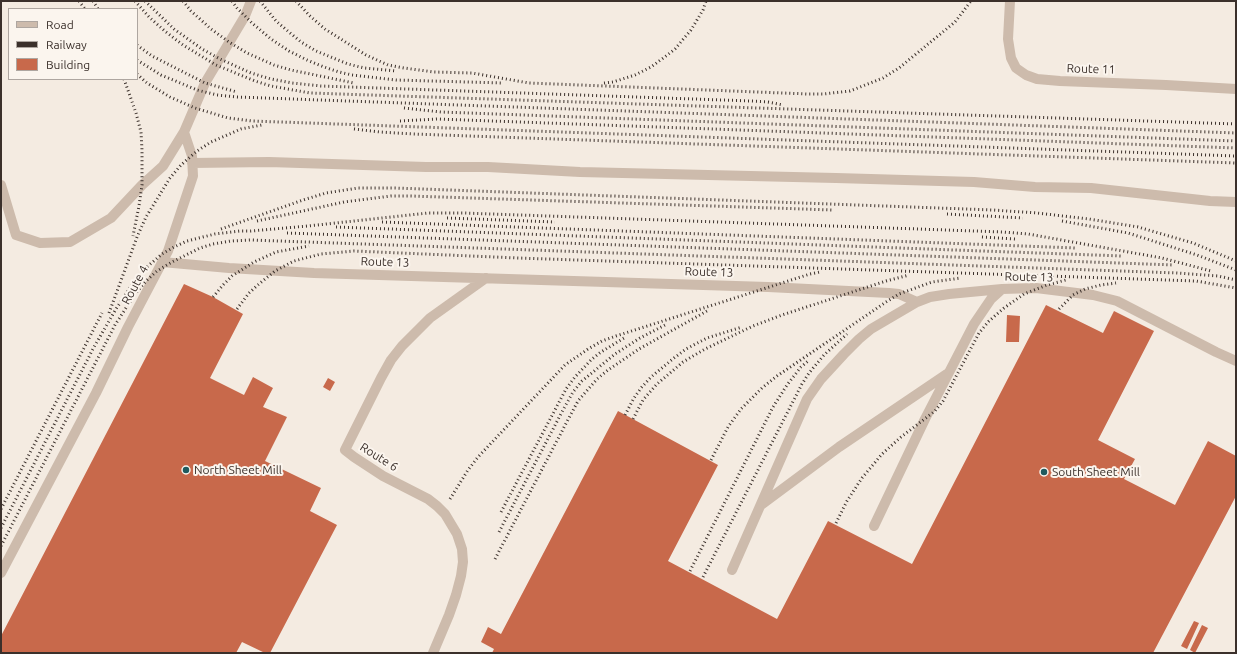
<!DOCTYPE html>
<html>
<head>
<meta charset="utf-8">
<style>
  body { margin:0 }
  #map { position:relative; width:1237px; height:654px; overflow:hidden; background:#f4ebe1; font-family:Ubuntu,sans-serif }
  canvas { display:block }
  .frame { position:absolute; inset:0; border:2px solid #3b302b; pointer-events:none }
  .legend { position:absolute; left:8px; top:8px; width:130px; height:72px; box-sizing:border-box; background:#fbf5ee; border:1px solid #aea6a0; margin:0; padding:5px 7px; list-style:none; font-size:12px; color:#3b302b }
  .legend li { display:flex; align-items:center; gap:8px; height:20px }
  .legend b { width:20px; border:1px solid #aea6a0 }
</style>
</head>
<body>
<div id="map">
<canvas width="1237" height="654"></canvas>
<div class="frame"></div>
<ul class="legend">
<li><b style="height:5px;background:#cdbbac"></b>Road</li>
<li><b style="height:5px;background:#3b302b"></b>Railway</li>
<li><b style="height:11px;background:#c8694b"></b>Building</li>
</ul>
</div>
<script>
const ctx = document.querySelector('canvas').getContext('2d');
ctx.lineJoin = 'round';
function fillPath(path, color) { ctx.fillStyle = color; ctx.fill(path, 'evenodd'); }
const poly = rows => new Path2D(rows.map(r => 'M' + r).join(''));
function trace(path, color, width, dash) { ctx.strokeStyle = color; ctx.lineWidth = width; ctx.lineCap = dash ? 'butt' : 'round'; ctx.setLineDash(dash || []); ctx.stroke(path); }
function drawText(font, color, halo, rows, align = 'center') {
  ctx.font = font + ' Ubuntu,sans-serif'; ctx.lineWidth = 4; ctx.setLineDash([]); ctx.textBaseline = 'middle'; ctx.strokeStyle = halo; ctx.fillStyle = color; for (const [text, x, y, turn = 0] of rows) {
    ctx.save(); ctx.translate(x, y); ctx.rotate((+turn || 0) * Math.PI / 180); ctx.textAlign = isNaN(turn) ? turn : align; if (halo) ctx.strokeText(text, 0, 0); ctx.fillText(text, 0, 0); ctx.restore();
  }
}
const building = poly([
  [184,284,213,297,243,314,210,378,244,395,253,377,273,388,263,407,287,417,265,461,321,488,310,511,337,525,270,653,265,653,242,642,236,653,1,653,1,636],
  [1046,305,1103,333,1114,311,1154,331,1098,440,1135,459,1124,479,1175,505,1208,441,1236,456,1236,496,1153,653,492,653,494,649,481,642,488,627,501,634,618,411,718,465,668,561,777,619,828,521,912,564],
  [1007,315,1020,316,1019,342,1006,342],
  [328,378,335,382,330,391,323,387],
  [1194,621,1199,623,1187,649,1181,646],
  [1202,625,1208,628,1195,653,1190,650]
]);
const minor = poly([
  [1010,1,1008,39,1011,58,1016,68,1026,75,1037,79,1060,81,1166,85,1236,89],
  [192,163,269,162,426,167,488,167,580,172,836,178,974,182,1035,187,1091,188,1210,201,1236,202],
  [1,185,16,235,40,243,70,242,111,218,142,185,163,166,184,132],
  [162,262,229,268,314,273,768,287,889,293,899,294,917,302],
  [761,505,839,447,947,374],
  [874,526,925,419,974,324,991,299,1002,289],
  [732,570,807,399,821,379,844,354,859,339,871,329,917,302,930,297,949,294,1002,289,1036,288,1093,295,1117,301,1216,352,1236,361],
  [1,573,96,393,128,327,168,251,193,176,192,156,184,132,205,83,245,16,251,1],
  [433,653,449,615,456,595,461,576,463,562,462,549,457,534,445,514,437,506,428,499,383,476,354,457,345,450,381,378,391,360,402,346,430,318,486,278]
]);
const rail = poly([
  [79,1,85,9],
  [93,1,98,9],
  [135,1,149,17,166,32,183,45,216,65,255,81,271,86,310,93,1236,124],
  [145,1,174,29,202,49,220,59,251,73,271,79,292,83,321,86,751,101,768,102,783,105],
  [183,1,191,11,211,29,229,42,247,53,274,65,291,70,354,83],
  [232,1,237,8,252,23,271,39,289,51,307,60,324,67,339,72,352,75,396,80,503,83],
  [260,1,276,21,289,32,301,42,316,51,348,64,364,68,396,71],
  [296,1,310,16,325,29,366,55,388,65,404,68,434,72,472,73,529,83,808,94,823,94,850,91,883,78,899,68,955,22,971,1],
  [137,45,152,56,205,83,237,92],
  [137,60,161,75,178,82,197,90,217,95,237,97,1236,133],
  [137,74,147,83,170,97,195,108,228,118,252,121,1236,156],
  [124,79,136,113,141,132,142,150,142,185,139,206,133,236],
  [604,83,613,82,635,75,651,67,666,56,675,49,691,30,703,10,706,1],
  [404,108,441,112,1236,141],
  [400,121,437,119,1236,148],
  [354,129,380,132,413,134,1236,163],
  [947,214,1023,218],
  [447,218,555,222],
  [257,221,344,202,391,196,411,196,833,210],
  [1062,221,1128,233,1197,255,1236,270],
  [382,222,1076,248],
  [336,227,927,249,1122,256],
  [221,229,303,200,326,193,358,188,395,188,993,210,1037,213,1089,219,1138,227,1193,243,1236,261],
  [287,233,1174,265],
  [982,237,1016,239],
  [213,297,223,285,232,276,254,262,276,252,309,246],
  [237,309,249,293,259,284,275,271,294,261,321,254,354,251,518,258,1196,281,1236,288],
  [1059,309,1073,295,1085,289,1101,285,1116,283],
  [109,313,137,237,146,217,170,178,181,165,197,151,211,142,241,129,262,125],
  [625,415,634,398,641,388,651,377,674,358,686,349,707,338,742,327],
  [633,419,643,400,657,384,683,362,705,349,753,326,782,315,886,281,909,275],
  [711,460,728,427,741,409,762,388,777,376,886,302,899,294,932,282,961,278],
  [450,499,468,470,478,457,565,365,588,349,602,341,616,336,810,274,820,272],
  [1,509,102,313],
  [501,512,566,389,575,377,591,360,601,352,624,338],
  [836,523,847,501,862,478,882,454,901,437,935,411,943,401,979,333,989,321,1004,308,1024,294,1047,285,1066,280],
  [1,528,94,347,116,309,136,279,148,266,162,254,174,247,187,241,215,234,240,231,251,231,308,226,428,213,463,213,1003,232,1028,234,1162,258,1211,271],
  [499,532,563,410,573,392,582,381,615,354,640,338,667,324],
  [1,546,115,325,135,294,146,281,157,271,172,262,200,248,213,244,231,241,251,240,1177,273,1218,276,1236,280],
  [495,559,571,414,578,401,597,379,608,370,639,349,707,311],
  [690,571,773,407,787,385,801,367,808,361],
  [703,577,802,384,809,373,824,355,847,334]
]);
const markers = [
  [186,470,4,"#1f5a5e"],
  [1044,472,4,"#1f5a5e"]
];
const streetNames = [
  ["Route 11",1091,69,2],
  ["Route 13",385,262,2],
  ["Route 13",709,272,2],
  ["Route 13",1029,277,1],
  ["Route 4",135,285,-62],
  ["Route 6",379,457,32]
];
const poiNames = [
  ["North Sheet Mill",194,470],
  ["South Sheet Mill",1052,472]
];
fillPath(building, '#c8694b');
trace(minor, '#cdbbac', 10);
trace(rail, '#3b302b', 3, [1, 3]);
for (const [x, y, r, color] of markers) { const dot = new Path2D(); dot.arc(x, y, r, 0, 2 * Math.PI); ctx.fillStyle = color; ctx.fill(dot); trace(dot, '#fbf5ee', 1.5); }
drawText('12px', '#3b302b', '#fbf5ee', streetNames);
drawText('12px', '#3b302b', '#fbf5ee', poiNames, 'left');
</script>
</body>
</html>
